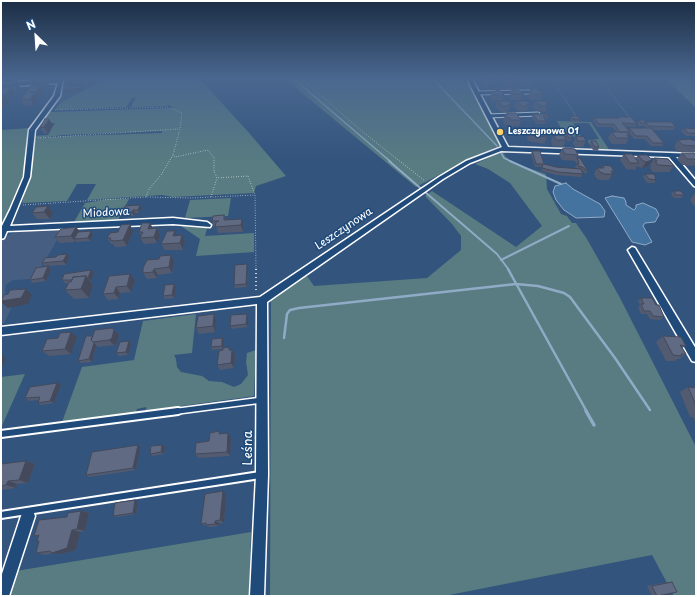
<!DOCTYPE html>
<html>
<head>
<meta charset="utf-8">
<style>
  body { margin:0 }
  #map { position:relative; width:697px; height:597px; overflow:hidden; background:#33547d; font-family:"Playpen Sans",sans-serif }
  canvas { display:block }
  .frame { position:absolute; inset:0; border:2px solid #fff; pointer-events:none }
  .north { position:absolute; left:16px; top:16px; width:40px; height:40px; -webkit-text-stroke:3px #1f4a7a; paint-order:stroke; rotate:335deg; font-size:11px; font-weight:700; line-height:16px; text-align:center; color:#fff }
  .north::after { content:''; display:block; margin:auto; width:14px; height:18px; background:#fff; clip-path:polygon(50% 0,100% 100%,50% 72%,0 100%) }
</style>
</head>
<body>
<div id="map">
<canvas width="697" height="597"></canvas>
<div class="frame"></div>
<div class="north">N</div>
</div>
<script>
const ctx = document.querySelector('canvas').getContext('2d');
ctx.lineJoin = 'round';
function fillPath(path, color) { ctx.fillStyle = color; ctx.fill(path, 'evenodd'); }
const poly = rows => new Path2D(rows.map(r => 'M' + r).join(''));
function trace(path, color, width, dash) { ctx.strokeStyle = color; ctx.lineWidth = width; ctx.lineCap = dash ? 'butt' : 'round'; ctx.setLineDash(dash || []); ctx.stroke(path); }
function drawText(font, color, halo, rows, align = 'center') {
  ctx.font = font + ' "Playpen Sans",sans-serif'; ctx.lineWidth = 3; ctx.setLineDash([]); ctx.textBaseline = 'middle'; ctx.strokeStyle = halo; ctx.fillStyle = color; for (const [text, x, y, turn = 0] of rows) {
    ctx.save(); ctx.translate(x, y); ctx.rotate((+turn || 0) * Math.PI / 180); ctx.textAlign = isNaN(turn) ? turn : align; if (halo) ctx.strokeText(text, 0, 0); ctx.fillText(text, 0, 0); ctx.restore();
  }
}
const built = poly([
  [64,79,106,79,57,103],
  [64,229,40,269,32,279,13,280,6,285,5,290,8,307,12,307,4,323,1,324,1,243,5,236,19,231]
]);
const green = poly([
  [106,79,200,79,250,134,286,176,256,186,254,193,173,197,162,195,87,200,96,184,77,184,67,201,22,203,30,171,31,141,39,138,68,136,162,133,162,131,63,135,32,139,32,136,48,135,55,123,38,124,47,113,50,112,173,108,169,105,166,106,131,107,136,97,132,98,126,107,55,110,61,102],
  [285,79,465,79,501,145,473,157,416,187],
  [666,79,689,79,696,86,696,108],
  [557,121,591,122,610,151,598,151,594,145,589,144,588,141,589,140,599,139,589,123,573,123,581,137,565,136],
  [30,128,27,134,27,160,24,175,1,228,1,130],
  [504,153,505,156,514,163,546,174,547,189,561,214,567,216,572,223,576,223,587,239,619,296,696,447,696,596,674,596,652,555,444,596,270,596,271,300,307,276,314,286,427,278,461,250,461,236,452,224,425,196,432,191,516,247,542,226,510,183,488,169,475,164,496,154],
  [231,198,228,216,185,218,190,200],
  [109,199,129,199,118,220,74,222,85,203],
  [181,226,207,228,205,236,254,233,254,252,196,256,200,239],
  [196,314,192,353,174,355,176,359,177,367,181,372,202,376,209,381,222,382,234,387,241,384,248,375,246,362,247,353,256,350,254,396,146,411,146,407,137,409,136,412,62,422,82,367,134,360,143,321],
  [25,374,1,428,1,377],
  [251,532,249,596,8,596,16,571]
]);
const water = poly([
  [566,183,573,189,600,204,605,211,604,217,576,218,564,210,556,200,553,192,555,186,566,183],
  [612,196,624,198,626,202,626,205,634,210,636,208,636,205,643,203,656,209,659,215,655,222,645,223,643,226,652,242,645,245,632,242,605,198,612,196]
]);
const streamFar3 = poly([
  [294,79,391,162],
  [433,79,497,146],
  [693,79,696,80],
  [501,153,504,158,512,162]
]);
const streamFar2 = poly([
  [389,161,497,254,509,270],
  [510,161,561,184],
  [501,260,569,226]
]);
const streamFar1 = poly([
  [508,269,587,412],
  [284,338,287,314,290,310,299,308,516,284,538,286,564,293,570,297,615,358,650,410]
]);
const stream = poly([
  [586,411,594,425]
]);
const pathFar1 = poly([
  [302,79,364,133,425,181],
  [552,79,576,116],
  [600,79,629,117],
  [55,110,167,107,182,113,180,129,173,155,175,157,208,150,214,158,214,171,217,178,248,176,255,195,256,270],
  [38,138,179,129],
  [146,197,149,189,161,175,173,155],
  [211,197,217,178],
  [23,205,146,197,191,198,255,195]
]);
const path = poly([
  [256,269,256,293]
]);
const laneFar2 = poly([
  [476,93,531,92],
  [488,116,538,114]
]);
const laneFar1 = poly([
  [171,412,262,400]
]);
const lane = poly([
  [1,434,178,411],
  [1,515,260,475]
]);
const street = poly([
  [58,79,63,79,60,96,35,130,30,177,10,226,173,218,207,222,211,225,210,227,173,224,7,231,4,238,1,239,1,228,10,210,24,177,29,130,54,96,58,83,1,87,1,83,58,79],
  [467,79,472,79,508,147,696,154,696,158,676,157,696,181,696,187,694,186,669,157,501,151,470,163,443,179,267,302,268,475,264,596,250,596,256,475,257,304,1,335,1,327,260,297,439,177,466,161,502,147,467,79],
  [632,247,635,248,696,349,696,362,692,361,628,250,632,247],
  [28,509,33,511,35,516,9,596,1,596,1,577,21,516,23,511,28,509]
]);
const wall = poly([
  [10,79,24,79,10,81],
  [46,79,49,85,47,88,42,89,44,91,39,98,38,98,39,98,34,105,24,106,20,100,31,86,29,83],
  [91,79,89,86,86,86,85,83],
  [521,79,534,82,530,89,525,89,519,85],
  [485,80,497,83,495,88,488,90,483,86],
  [503,80,515,82,513,88,512,88,512,90,506,90,501,85],
  [17,81,20,87,18,90,13,91,15,93,10,100,9,100,9,101,4,108,1,108,1,85],
  [531,89,543,94,540,100,530,100,528,97,530,91],
  [512,90,524,94,521,100,511,100,509,97,511,91,512,91],
  [492,92,504,95,502,101,492,101,490,98],
  [497,101,511,104,509,110,508,110,507,112,501,112,495,107],
  [516,101,530,104,527,110,526,110,526,112,520,112,514,107],
  [535,101,548,104,545,112,539,112,532,107],
  [507,113,521,120,519,126,509,126,508,124,505,125,503,121,505,115,506,115],
  [533,114,549,116,547,119,545,119,546,121,545,124,537,124,532,117],
  [571,116,580,119,579,122,572,122,570,119],
  [618,117,637,124,635,127,625,126,628,130,629,128,646,128,644,126,639,126,637,123,639,120,645,122,676,127,673,130,652,130,664,143,662,146,651,146,645,139,634,139,629,133,629,135,628,136,629,138,626,144,612,144,608,138,612,132,616,132,612,127,597,127,593,121,594,118,617,118],
  [53,125,48,133,44,134,40,128],
  [684,128,696,129,696,136,686,136,681,131],
  [529,132,547,137,544,144,529,141,527,138],
  [566,133,572,138,571,141,567,141,565,137],
  [554,135,566,140,563,147,553,146,551,141],
  [576,136,586,141,583,147,575,147,573,143],
  [678,140,696,141,696,152,678,152,674,147],
  [591,141,599,147,598,151,593,150,589,144],
  [562,149,578,155,577,158,588,171,586,174,581,170,583,174,581,177,556,175,541,171,542,167,535,167,531,154,532,151,544,164,556,167,576,169,575,167,577,164,575,161,562,160,559,155],
  [682,153,696,156,696,164,694,166,682,165,677,159],
  [624,154,636,158,638,155,647,155,647,167,642,168,637,166,635,170,626,169,620,160],
  [655,158,674,166,669,172,653,172,650,168,651,166,650,165],
  [603,165,614,171,609,180,601,180,597,179,594,174,597,168,601,168],
  [645,174,656,178,656,180,654,183,647,183,643,177],
  [674,191,684,195,681,198,674,198,671,194],
  [695,193,696,193,696,208,690,200],
  [140,205,141,209,139,213,135,213,134,216,124,216,122,213],
  [48,206,53,213,50,219,37,219,32,213],
  [224,215,226,220,242,219,243,226,243,232,218,233,216,227,214,227,212,221],
  [150,223,153,229,157,228,160,235,157,243,144,244,140,238,141,236,139,232],
  [76,227,80,232,91,231,93,235,90,241,60,243,55,237],
  [133,231,127,246,118,247,115,247,113,244,111,244,107,238],
  [177,236,185,242,183,250,165,250,161,244],
  [67,254,69,257,66,265,45,266,42,263],
  [171,255,174,261,172,273,158,275,157,278,147,279,143,273,159,259],
  [247,264,248,267,247,287,235,288,234,285],
  [48,266,51,270,46,281,33,283,30,280],
  [91,270,94,273,91,281,90,281,93,285,89,298,74,299,65,290,68,283,65,283,62,280],
  [109,276,135,280,131,292,120,293,119,299,108,300,103,294],
  [174,284,176,287,174,298,165,299,163,296],
  [641,298,656,305,664,317,660,320,650,319,647,314,641,314,638,307,640,305,638,301],
  [214,314,216,320,215,332,199,334,196,328],
  [247,314,248,317,248,327,232,329,230,326],
  [119,335,117,343,114,345,98,347,96,345,92,362,81,363,78,361,93,336],
  [663,336,686,346,682,348,686,354,679,359,677,359,675,361,666,361,656,342],
  [77,337,71,354,49,356,42,351,58,338],
  [222,338,224,341,223,348,229,347,230,350,235,355,234,368,220,370,217,365,223,350,223,349,212,350,211,347],
  [129,341,131,344,128,355,119,356,116,353],
  [61,385,54,403,41,405,38,403,39,400,29,401,25,398],
  [688,387,696,388,696,424,693,417,690,417,680,392],
  [219,431,221,434,231,438,230,456,199,458,195,454],
  [138,445,140,447,136,470,89,477,86,475],
  [162,445,165,446,164,454,153,456,150,454],
  [26,461,35,464,28,483,17,484,16,488,1,490,1,465],
  [226,494,224,523,219,523,219,526,210,527,201,524],
  [138,501,136,514,116,517,113,516],
  [81,511,89,513,85,531,80,532,76,550,61,554,53,553,45,555,36,553,39,542,37,541,38,536,34,536,67,517],
  [667,582,672,582,659,596,652,596,647,586]
]);
const shadedWall = poly([
  [46,79,49,85,47,88,43,82],
  [77,79,82,79,84,84,84,88,81,91,66,93,65,90,70,89,66,81],
  [94,79,101,79,89,86,88,83],
  [17,81,20,87,18,90,14,85],
  [497,83,495,88,488,90,490,84],
  [40,85,44,91,39,98,36,92],
  [11,87,15,93,10,100,6,94],
  [35,92,39,98,34,105,30,99],
  [5,95,9,101,4,108,1,104,1,100],
  [49,119,53,125,48,133,44,127],
  [652,160,647,167,642,168,646,162],
  [140,205,141,209,139,213,138,210],
  [48,206,53,213,50,219,44,212],
  [133,210,135,213,134,216,132,212],
  [242,219,243,226,243,232,241,225],
  [150,223,153,229,148,229],
  [130,224,133,231,127,246,123,240],
  [76,227,81,233,74,239,76,242,76,243,71,236],
  [157,228,160,235,157,243,154,237],
  [91,231,93,235,90,241,88,238],
  [175,231,178,237,173,236],
  [182,235,185,242,183,250,180,243],
  [67,254,69,257,66,265,63,261],
  [171,255,174,261,172,273,169,267],
  [247,264,248,267,247,287,246,284],
  [48,266,51,270,46,281,43,278],
  [154,269,158,275,157,278,153,272],
  [91,270,94,273,91,281,88,278],
  [130,274,135,280,131,292,127,286],
  [86,276,93,285,89,298,81,289],
  [174,284,176,287,174,298,172,295],
  [116,287,120,293,119,299,114,293],
  [26,289,32,295,28,304,8,308,1,302,1,301],
  [214,314,216,320,215,332,213,326],
  [247,314,248,317,248,327,246,324],
  [114,330,119,335,117,343,114,345,109,340],
  [71,332,77,337,71,354,65,349],
  [222,338,224,341,223,349,222,346],
  [129,341,131,344,128,355,126,352],
  [94,343,96,345,92,362,89,359],
  [232,350,235,355,234,368,231,363],
  [2,355,6,358,1,368,1,357],
  [57,383,61,385,54,403,50,401],
  [228,433,231,438,230,456,227,452],
  [138,445,140,447,136,470,133,468],
  [162,445,165,446,164,454,161,452],
  [26,461,35,464,28,483,19,480],
  [8,481,17,484,16,488,6,485],
  [223,491,226,494,224,523,220,520],
  [135,500,138,501,136,514,133,513],
  [81,511,89,513,85,531,77,529],
  [215,521,219,523,219,526,215,524],
  [72,530,80,532,76,550,61,554,52,553]
]);
const building = poly([
  [45,79,43,82,29,83,32,80,45,79],
  [66,79,77,79,66,81,66,79],
  [91,79,94,79,88,83,85,83,91,79],
  [521,79,532,79,534,82,531,82,532,84,527,84,521,79],
  [485,80,495,80,497,83,490,84,485,80],
  [503,80,513,80,515,82,513,82,514,84,508,84,503,80],
  [6,81,17,81,14,85,1,86,1,85,6,81],
  [69,84,69,87,82,85,80,88,65,90,66,85,69,84],
  [40,85,36,92,29,92,35,92,30,99,20,100,31,86,40,85],
  [11,87,6,94,1,94,1,88,11,87],
  [531,89,537,89,543,94,532,94,530,91,532,91,531,89],
  [499,90,504,95,493,95,492,92,499,90],
  [512,90,518,90,524,94,513,94,511,91,513,91,512,90],
  [1,95,5,95,1,100,1,95],
  [497,101,509,101,511,104,508,105,509,106,503,106,497,101],
  [516,101,527,101,530,104,527,104,528,106,522,106,516,101],
  [535,101,546,101,548,104,546,104,547,106,541,106,535,101],
  [507,113,516,113,521,120,511,120,510,118,507,118,505,115,508,115,507,113],
  [533,114,547,114,549,116,543,116,546,121,538,121,533,114],
  [571,116,578,116,580,119,573,119,571,116],
  [618,117,631,117,637,124,622,123,630,132,620,132,614,124,599,124,594,118,619,118,618,117],
  [45,119,49,119,44,127,40,128,45,119],
  [639,120,644,120,646,123,641,123,639,120],
  [645,122,671,122,676,127,649,126,645,122],
  [629,128,651,128,664,143,653,143,647,136,636,136,629,128],
  [684,128,696,129,696,133,688,133,684,128],
  [534,129,543,130,547,137,532,135,529,132,534,129],
  [612,132,627,132,629,135,627,135,629,138,616,138,612,132],
  [566,133,570,133,572,138,569,138,566,133],
  [554,135,564,135,566,140,556,140,554,135],
  [576,136,584,137,586,141,578,141,576,136],
  [690,139,696,141,696,146,683,145,678,140,690,139],
  [591,141,596,141,599,147,595,147,591,141],
  [566,148,575,149,578,155,565,154,562,149,566,148],
  [532,151,540,151,544,164,556,167,581,169,583,174,558,172,542,168,543,164,536,164,532,151],
  [682,153,694,153,696,156,696,159,687,159,682,153],
  [624,154,632,154,639,163,630,163,624,154],
  [638,155,647,155,652,160,646,162,642,160,638,155],
  [577,158,580,158,588,171,582,167,578,166,577,164,579,164,578,162,579,162,577,158],
  [655,158,668,159,674,166,658,165,655,161,657,161,655,158],
  [603,165,611,166,614,171,611,171,613,174,605,174,600,172,597,168,604,168,603,165],
  [645,174,654,174,656,178,655,177,656,180,649,179,645,174],
  [674,191,681,191,684,195,676,195,674,191],
  [140,205,138,210,133,210,132,212,122,213,125,206,140,205],
  [48,206,44,212,32,213,36,207,48,206],
  [224,215,224,220,242,219,241,225,215,227,216,222,219,221,212,221,213,216,224,215],
  [142,223,150,223,148,229,157,228,154,237,140,238,143,232,139,232,142,223],
  [130,224,123,240,114,241,110,240,111,238,107,238,110,233,118,232,121,225,130,224],
  [76,227,71,236,55,237,61,229,76,227],
  [91,231,88,238,74,239,78,232,91,231],
  [167,231,175,231,173,236,182,235,180,243,161,244,167,231],
  [67,254,63,261,42,263,45,258,56,257,58,255,67,254],
  [171,255,169,267,154,269,153,272,143,273,143,268,147,260,159,259,160,256,171,255],
  [247,264,246,284,234,285,235,265,247,264],
  [48,266,43,278,30,280,36,268,48,266],
  [91,270,88,278,87,278,86,276,73,277,72,280,62,280,64,274,91,270],
  [130,274,127,286,116,287,114,293,103,294,109,276,130,274],
  [86,276,81,289,65,290,69,282,71,282,73,277,86,276],
  [174,284,172,295,163,296,165,285,174,284],
  [26,289,21,298,1,301,4,295,8,294,10,290,26,289],
  [641,298,652,298,656,305,659,305,664,317,653,316,650,311,644,311,641,304,644,304,641,298],
  [214,314,213,326,196,328,198,316,214,314],
  [247,314,246,324,230,326,231,315,247,314],
  [112,328,114,330,112,338,109,340,93,342,91,340,95,330,112,328],
  [71,332,65,349,42,351,47,339,58,338,60,333,71,332],
  [86,336,93,336,91,340,94,343,89,359,78,361,86,336],
  [663,336,681,337,686,346,680,345,686,354,681,354,682,356,673,355,663,336],
  [222,338,222,346,211,347,212,339,222,338],
  [129,341,126,352,116,353,120,342,129,341],
  [229,347,229,350,232,350,231,363,217,365,219,351,223,350,223,348,229,347],
  [57,383,50,401,38,403,40,397,25,398,30,387,57,383],
  [688,387,696,388,696,405,688,387],
  [219,431,219,434,228,433,227,452,195,454,196,443,209,441,210,433,219,431],
  [138,445,133,468,86,475,92,452,138,445],
  [162,445,161,452,150,454,151,446,162,445],
  [26,461,19,480,8,481,6,485,1,486,1,464,26,461],
  [223,491,220,520,215,521,215,524,206,525,206,523,201,524,205,494,223,491],
  [135,500,133,513,113,516,115,503,135,500],
  [81,511,77,529,72,530,67,548,52,553,50,551,36,553,39,541,37,541,39,535,34,536,39,520,67,517,68,513,81,511],
  [672,582,677,592,657,596,652,586,672,582]
]);
const markers = [
  [500,132,4,"#ffd166"]
];
const farPoinames = [
  ["Leszczynowa 01",508,132]
];
const streetNames = [
  ["Miodowa",106,213,-3],
  ["Leszczynowa",344,229,-34]
];
const nearStreetnames = [
  ["Leśna",248,448,-90]
];
fillPath(built, '#455e82');
fillPath(green, '#587c81');
fillPath(water, '#4473a0');
trace(water, '#8fabc6', 1);
trace(streamFar3, '#8fabc6', 1.5);
trace(streamFar2, '#8fabc6', 2);
trace(streamFar1, '#8fabc6', 2.5);
trace(stream, '#8fabc6', 3.5);
trace(laneFar2, '#fff', 5);
trace(laneFar1, '#fff', 8);
trace(lane, '#fff', 10);
trace(street, '#fff', 3);
trace(pathFar1, '#fff', 1, [0.5, 2]);
trace(path, '#fff', 1.5, [1, 3]);
trace(laneFar2, '#1f4a7a', 3);
trace(laneFar1, '#1f4a7a', 5);
trace(lane, '#1f4a7a', 6);
fillPath(street, '#1f4a7a');
fillPath(wall, '#535b71');
fillPath(shadedWall, '#444a5c');
fillPath(building, '#616a83');
trace(building, '#444a5c', 1);
const sky = ctx.createLinearGradient(0, 0, 0, 163);
sky.addColorStop(0, '#1c2e45');
sky.addColorStop(0.48, '#4a678f');
sky.addColorStop(1, '#4a678f00');
ctx.fillStyle = sky;
ctx.fillRect(0, 0, 697, 163);
for (const [x, y, r, color] of markers) { const dot = new Path2D(); dot.arc(x, y, r, 0, 2 * Math.PI); ctx.fillStyle = color; ctx.fill(dot); trace(dot, '#1f4a7a', 1.5); }
drawText('bold 9px', '#fff', '#1f4a7a', farPoinames, 'left');
drawText('11px', '#fff', '#1f4a7a', streetNames);
drawText('13px', '#fff', '#1f4a7a', nearStreetnames);
</script>
</body>
</html>
